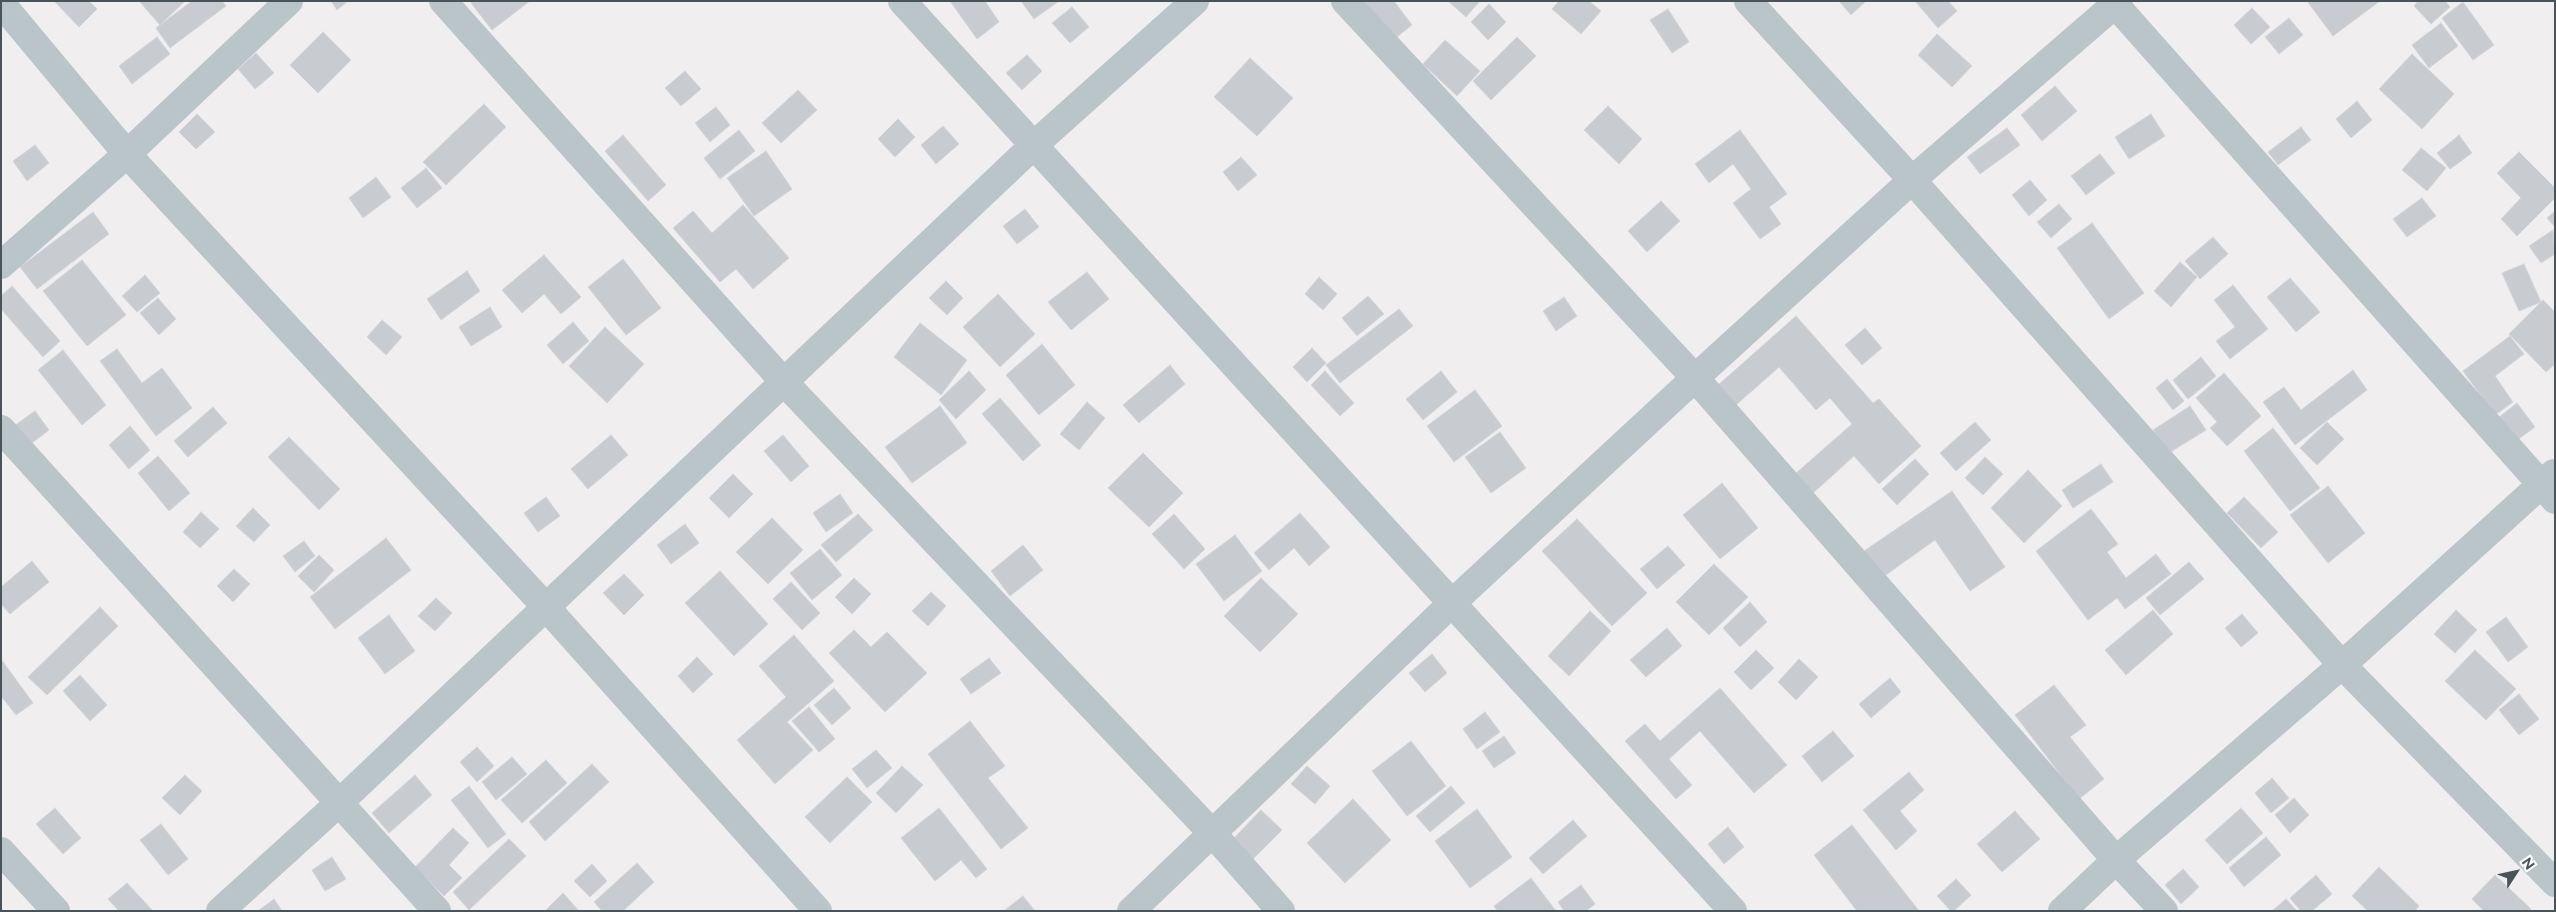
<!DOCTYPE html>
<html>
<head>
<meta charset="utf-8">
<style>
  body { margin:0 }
  #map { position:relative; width:2556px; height:912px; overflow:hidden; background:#f0eeee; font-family:Raleway,sans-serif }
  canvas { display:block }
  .frame { position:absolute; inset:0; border:2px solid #475459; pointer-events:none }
  .north { position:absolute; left:2491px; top:847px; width:50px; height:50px; -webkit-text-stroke:4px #fff; paint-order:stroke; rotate:55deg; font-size:14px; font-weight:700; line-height:20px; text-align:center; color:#475459 }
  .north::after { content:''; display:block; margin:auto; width:18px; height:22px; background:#475459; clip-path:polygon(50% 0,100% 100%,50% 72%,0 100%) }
</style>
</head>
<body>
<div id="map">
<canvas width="2556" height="912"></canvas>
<div class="frame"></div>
<div class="north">N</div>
</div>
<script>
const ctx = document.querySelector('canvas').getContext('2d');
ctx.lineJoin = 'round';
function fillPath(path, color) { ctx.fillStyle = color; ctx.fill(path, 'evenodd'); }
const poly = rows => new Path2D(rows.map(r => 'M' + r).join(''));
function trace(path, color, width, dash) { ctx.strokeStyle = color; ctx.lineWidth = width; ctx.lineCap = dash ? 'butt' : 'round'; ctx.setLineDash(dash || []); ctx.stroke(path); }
const building = poly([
  [54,1,89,1,97,9,79,27,54,1],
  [139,1,185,1,160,25,139,1],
  [192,1,222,1,226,6,170,48,156,28,192,1],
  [331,1,348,1,337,10,331,1],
  [472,1,530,1,492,30,471,3,472,1],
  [950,1,985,1,999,22,977,39,950,1],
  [1021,1,1059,1,1034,19,1021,1],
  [1364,1,1394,1,1412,25,1393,40,1364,1],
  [1448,1,1480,1,1466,17,1448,1],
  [1559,1,1589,1,1601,11,1581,34,1552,9,1559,1],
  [1839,1,1866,1,1851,15,1839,1],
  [1915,1,1948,1,1957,11,1938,28,1915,1],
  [2307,1,2380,1,2333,36,2307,1],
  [2418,1,2445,1,2450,7,2431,24,2414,6,2418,1],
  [2463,2,2494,45,2473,60,2442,18,2463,2],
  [1489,4,1506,22,1488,40,1471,22,1489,4],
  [1072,7,1089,27,1070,43,1052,23,1072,7],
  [2252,8,2270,27,2251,44,2234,25,2252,8],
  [1668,9,1689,42,1672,53,1650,20,1668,9],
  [2289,18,2303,35,2279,54,2265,37,2289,18],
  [2441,23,2458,46,2429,68,2412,45,2441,23],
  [323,32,351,60,318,93,290,65,323,32],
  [1937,34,1972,66,1952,87,1918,55,1937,34],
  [157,37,170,54,132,84,119,66,157,37],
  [1517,37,1536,56,1491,100,1473,81,1517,37],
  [1445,40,1480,71,1457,96,1423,64,1445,40],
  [256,53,274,73,255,89,238,69,256,53],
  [2412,54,2454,94,2422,129,2379,89,2412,54],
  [1027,55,1042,71,1022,90,1006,73,1027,55],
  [1250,58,1293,98,1257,136,1214,97,1250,58],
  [685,71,701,89,681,106,665,88,685,71],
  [2055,86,2077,111,2042,141,2021,115,2055,86],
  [798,90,817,110,781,143,762,123,798,90],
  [2357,101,2372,120,2351,138,2336,119,2357,101],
  [484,104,506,127,446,185,423,162,484,104],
  [1608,106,1642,139,1619,164,1584,130,1608,106],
  [716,107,730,125,710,142,695,123,716,107],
  [197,114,215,132,196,149,179,132,197,114],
  [2151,114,2165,136,2129,159,2115,137,2151,114],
  [898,119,915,137,895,157,878,139,898,119],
  [943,126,959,144,936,164,921,145,943,126],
  [2301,127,2311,140,2278,165,2268,152,2301,127],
  [2007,128,2020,145,1980,174,1967,157,2007,128],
  [739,130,755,151,720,179,704,158,739,130],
  [1740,130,1787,194,1769,207,1781,224,1760,239,1733,203,1751,189,1733,164,1709,183,1695,164,1740,130],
  [623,135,666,185,648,201,605,151,623,135],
  [2459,135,2472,153,2450,169,2437,153,2459,135],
  [35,145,49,163,27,181,13,161,35,145],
  [2421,148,2446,168,2427,191,2402,170,2421,148],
  [766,151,792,189,754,216,727,178,766,151],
  [2519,152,2555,188,2555,198,2517,236,2501,219,2521,198,2497,173,2519,152],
  [2100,154,2115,173,2086,195,2071,176,2100,154],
  [1241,157,1257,175,1238,191,1223,172,1241,157],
  [426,168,442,188,417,208,401,188,426,168],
  [376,177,391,197,363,218,349,198,376,177],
  [2030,180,2047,200,2029,216,2012,195,2030,180],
  [2422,198,2436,216,2407,237,2393,219,2422,198],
  [1661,201,1680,221,1647,252,1628,231,1661,201],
  [2059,204,2072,219,2051,238,2037,222,2059,204],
  [743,205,789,258,753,289,736,269,720,282,673,228,693,211,712,233,743,205],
  [1025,209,1039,227,1017,244,1003,226,1025,209],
  [2555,211,2555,227,2547,218,2555,211],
  [93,212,109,234,37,289,20,267,93,212],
  [2092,223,2144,293,2109,319,2057,248,2092,223],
  [2553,230,2555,254,2541,263,2529,246,2553,230],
  [2213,237,2228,254,2200,279,2185,261,2213,237],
  [544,255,581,297,561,314,544,294,522,313,502,290,544,255],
  [623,259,661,308,626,335,588,287,623,259],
  [82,260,126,315,87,346,43,291,82,260],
  [2180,262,2197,277,2171,307,2154,291,2180,262],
  [2524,264,2541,302,2519,311,2502,273,2524,264],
  [467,271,480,291,441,320,427,299,467,271],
  [1087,272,1109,299,1071,330,1048,302,1087,272],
  [145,275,160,293,137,312,122,296,145,275],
  [1319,277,1337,294,1323,310,1305,294,1319,277],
  [2290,278,2320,312,2296,332,2267,297,2290,278],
  [946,281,963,298,947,315,929,298,946,281],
  [2233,285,2268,329,2230,359,2216,341,2235,327,2214,300,2233,285],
  [12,286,60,341,43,357,1,309,1,296,12,286],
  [998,294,1035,334,1000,367,963,327,998,294],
  [1368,296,1384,314,1357,336,1342,318,1368,296],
  [1564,297,1577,316,1556,331,1543,311,1564,297],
  [158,298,176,319,159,335,140,313,158,298],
  [2543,300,2555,312,2555,364,2546,372,2509,334,2543,300],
  [490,307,502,327,471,346,459,327,490,307],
  [1399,309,1413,326,1340,383,1326,365,1399,309],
  [1796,316,1873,403,1879,399,1921,446,1879,484,1854,456,1812,494,1795,474,1852,424,1830,398,1816,410,1779,367,1735,406,1717,386,1796,316],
  [382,320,402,337,386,355,367,337,382,320],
  [573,322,589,341,563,364,547,345,573,322],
  [920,323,967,360,941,395,894,357,920,323],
  [605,327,644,364,607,403,569,366,605,327],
  [1865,328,1882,348,1862,365,1845,345,1865,328],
  [2510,336,2524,354,2495,376,2513,402,2495,415,2463,371,2510,336],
  [1042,344,1075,385,1039,415,1006,375,1042,344],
  [1312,348,1326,363,1307,382,1293,367,1312,348],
  [117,349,142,383,162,368,192,408,156,436,100,361,117,349],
  [63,350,106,405,82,425,38,370,63,350],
  [2201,357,2216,376,2188,399,2173,380,2201,357],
  [1170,365,1185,384,1139,423,1123,405,1170,365],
  [2353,370,2367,390,2295,445,2263,402,2284,387,2301,410,2353,370],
  [969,371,986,390,956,419,939,400,969,371],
  [1325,371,1354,403,1340,416,1311,385,1325,371],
  [1441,371,1457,392,1423,420,1406,399,1441,371],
  [2224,373,2261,416,2227,446,2210,428,2217,422,2196,398,2224,373],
  [2167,379,2184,401,2173,410,2156,388,2167,379],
  [1475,390,1502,426,1454,462,1427,426,1475,390],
  [1000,398,1041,445,1023,461,982,414,1000,398],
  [1087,402,1105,418,1079,450,1060,434,1087,402],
  [2517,403,2535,427,2516,441,2498,418,2517,403],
  [940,406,967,443,912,483,885,447,940,406],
  [2190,406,2206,430,2169,453,2153,430,2190,406],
  [213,407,227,423,188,457,174,441,213,407],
  [35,411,49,430,28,446,14,426,35,411],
  [1975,422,1991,440,1956,471,1940,453,1975,422],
  [2327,422,2344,439,2317,465,2300,448,2327,422],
  [130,426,150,450,129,469,109,445,130,426],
  [2273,428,2320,488,2290,511,2244,451,2273,428],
  [1500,432,1526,468,1491,493,1465,457,1500,432],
  [611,435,628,455,588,489,571,469,611,435],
  [783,435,809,466,791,482,764,451,783,435],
  [289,437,340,489,319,510,268,457,289,437],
  [1143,453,1183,493,1149,527,1108,488,1143,453],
  [158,456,190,493,169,511,138,473,158,456],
  [1985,457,2003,474,1983,495,1965,478,1985,457],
  [1915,459,1929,474,1897,505,1882,489,1915,459],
  [2101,464,2113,482,2073,508,2062,490,2101,464],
  [2028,470,2062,506,2024,543,1991,508,2028,470],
  [733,474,753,494,729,518,709,498,733,474],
  [1722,483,1758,528,1720,559,1683,515,1722,483],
  [2328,486,2365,533,2328,563,2290,515,2328,486],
  [1952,491,2005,567,1970,591,1935,540,1883,577,1864,551,1952,491],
  [840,494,853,513,826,532,813,513,840,494],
  [546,497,560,516,538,532,524,513,546,497],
  [2244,497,2278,532,2261,548,2227,513,2244,497],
  [253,508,270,525,254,542,236,526,253,508],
  [2091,509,2118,544,2107,552,2126,578,2156,554,2171,574,2125,609,2117,598,2088,620,2036,551,2091,509],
  [201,512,219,529,200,548,183,532,201,512],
  [1300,513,1330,547,1309,566,1294,548,1269,570,1254,553,1300,513],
  [858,514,873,530,836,562,821,545,858,514],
  [1174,514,1205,549,1184,569,1152,534,1174,514],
  [772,518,803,550,768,584,736,552,772,518],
  [1577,519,1647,593,1612,626,1542,551,1577,519],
  [685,524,699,543,671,564,657,545,685,524],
  [1235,535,1262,571,1224,601,1196,564,1235,535],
  [386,538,411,570,335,629,310,597,386,538],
  [304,541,315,556,295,572,283,556,304,541],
  [1023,545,1043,570,1010,596,991,571,1023,545],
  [1668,546,1685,565,1657,589,1640,569,1668,546],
  [820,549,842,575,812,600,790,573,820,549],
  [319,555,334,570,314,592,298,576,319,555],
  [32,561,49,582,10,614,1,604,1,587,32,561],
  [2189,562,2204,579,2160,615,2146,598,2189,562],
  [1714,564,1748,597,1709,635,1676,602,1714,564],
  [234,569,250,584,233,602,217,586,234,569],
  [720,571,768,624,734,656,685,603,720,571],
  [624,574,644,595,624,615,603,593,624,574],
  [854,578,871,594,852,614,835,597,854,578],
  [1261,578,1298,614,1260,652,1224,616,1261,578],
  [791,582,820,613,802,630,773,599,791,582],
  [931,592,946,606,928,626,912,611,931,592],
  [436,598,452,613,435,631,418,616,436,598],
  [1750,602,1767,622,1740,647,1723,628,1750,602],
  [100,607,118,626,47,695,28,677,100,607],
  [2153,610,2173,634,2126,675,2105,650,2153,610],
  [2456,610,2477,630,2455,653,2434,634,2456,610],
  [1590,611,1611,631,1569,676,1548,656,1590,611],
  [2242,614,2258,633,2241,647,2225,628,2242,614],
  [389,615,415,651,385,674,358,638,389,615],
  [2506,617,2528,647,2508,662,2486,632,2506,617],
  [1667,628,1682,646,1646,677,1630,660,1667,628],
  [854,630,871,647,887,632,927,673,885,712,829,653,854,630],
  [794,635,834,681,787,722,813,750,775,784,737,740,786,697,759,666,794,635],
  [1756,650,1774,668,1751,690,1734,672,1756,650],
  [2475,650,2516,689,2486,720,2445,681,2475,650],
  [1432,654,1447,673,1425,692,1409,673,1432,654],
  [697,657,713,674,693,693,678,676,697,657],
  [989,658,1001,673,971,694,960,679,989,658],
  [1,659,33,703,16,715,1,696,1,659],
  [1799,659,1818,677,1796,700,1778,682,1799,659],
  [80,675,107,705,90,721,63,691,80,675],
  [1890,678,1901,692,1871,718,1859,704,1890,678],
  [2054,685,2086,725,2070,737,2104,779,2079,799,2015,715,2054,685],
  [834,688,851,708,832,725,814,705,834,688],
  [1720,688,1787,765,1754,793,1700,731,1669,759,1692,785,1676,799,1625,741,1645,724,1660,741,1720,688],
  [2519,694,2539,719,2519,735,2499,710,2519,694],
  [809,707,835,739,819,752,792,721,809,707],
  [1485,712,1500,732,1477,749,1463,729,1485,712],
  [970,721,1005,766,988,778,1028,828,1001,849,928,754,970,721],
  [1833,731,1854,756,1822,782,1802,756,1833,731],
  [1504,736,1516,753,1494,768,1482,751,1504,736],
  [1411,741,1446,786,1407,816,1372,771,1411,741],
  [477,747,494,766,477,782,460,762,477,747],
  [876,750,892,768,867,788,852,769,876,750],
  [512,757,527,774,496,800,482,782,512,757],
  [546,760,567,783,522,823,501,800,546,760],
  [592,764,609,782,545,841,529,822,592,764],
  [902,766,923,785,896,813,876,793,902,766],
  [1307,766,1330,786,1315,804,1291,784,1307,766],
  [1909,772,1924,790,1900,811,1917,831,1896,850,1863,810,1909,772],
  [185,775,202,791,180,815,162,798,185,775],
  [415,775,432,795,389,833,372,813,415,775],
  [847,777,872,802,830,843,805,817,847,777],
  [2272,778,2289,798,2271,813,2255,793,2272,778],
  [469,786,506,834,488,848,451,800,469,786],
  [1451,786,1465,803,1430,832,1416,816,1451,786],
  [2294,798,2309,815,2290,833,2275,815,2294,798],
  [1353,799,1391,840,1345,883,1307,843,1353,799],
  [55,808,81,838,63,854,36,824,55,808],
  [939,808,987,869,976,878,961,860,935,881,901,838,939,808],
  [2241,808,2263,833,2227,864,2205,840,2241,808],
  [1477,809,1512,857,1470,888,1435,841,1477,809],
  [1261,810,1282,830,1253,859,1234,838,1261,810],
  [2015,811,2040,839,2002,872,1977,844,2015,811],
  [1573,820,1587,836,1543,874,1529,858,1573,820],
  [161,824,188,859,168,875,140,840,161,824],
  [1852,825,1919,911,1857,911,1814,855,1852,825],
  [1728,827,1744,847,1724,864,1708,844,1728,827],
  [453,828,469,843,449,865,462,878,444,896,415,867,453,828],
  [2266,837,2281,855,2244,887,2229,868,2266,837],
  [509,839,526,856,469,910,453,892,509,839],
  [332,857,346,879,325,891,312,870,332,857],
  [637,863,654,882,623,911,602,911,594,902,637,863],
  [592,864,607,881,590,897,574,881,592,864],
  [2379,867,2419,906,2415,911,2368,911,2352,896,2379,867],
  [2183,869,2199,887,2181,904,2165,885,2183,869],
  [2316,875,2332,894,2312,911,2301,911,2290,898,2316,875],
  [2495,875,2531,909,2529,911,2484,911,2472,899,2495,875],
  [1531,878,1556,911,1497,911,1494,906,1531,878],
  [1956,879,1971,895,1954,911,1951,911,1937,896,1956,879],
  [127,883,153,911,119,911,108,899,127,883],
  [1581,885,1595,904,1586,911,1564,911,1558,902,1581,885],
  [563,893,579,911,545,911,563,893],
  [1023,896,1035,911,1005,910,1023,896],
  [274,899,282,911,258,911,274,899],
  [2286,899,2297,911,2272,911,2286,899]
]);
const minor = poly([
  [443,1,783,381,1213,834,1281,911],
  [902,1,1733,911],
  [1345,1,1695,378,2116,860,2164,911],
  [1748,1,1912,180,2342,665,2555,883],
  [2112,1,2555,500],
  [1,265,127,154,289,1],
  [1,429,437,911],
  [1,851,56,911],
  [220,911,339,803,1034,145,1195,1],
  [1131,911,1452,603,1695,378,1912,180,2119,1],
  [2062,911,2116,860,2342,665,2554,473]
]);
const tertiary = poly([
  [1,3,127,154,545,606,818,911]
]);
fillPath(building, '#c8ccd0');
trace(building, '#d2d5d9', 1);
trace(minor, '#bac5c9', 28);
trace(tertiary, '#bac5c9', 28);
</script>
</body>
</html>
